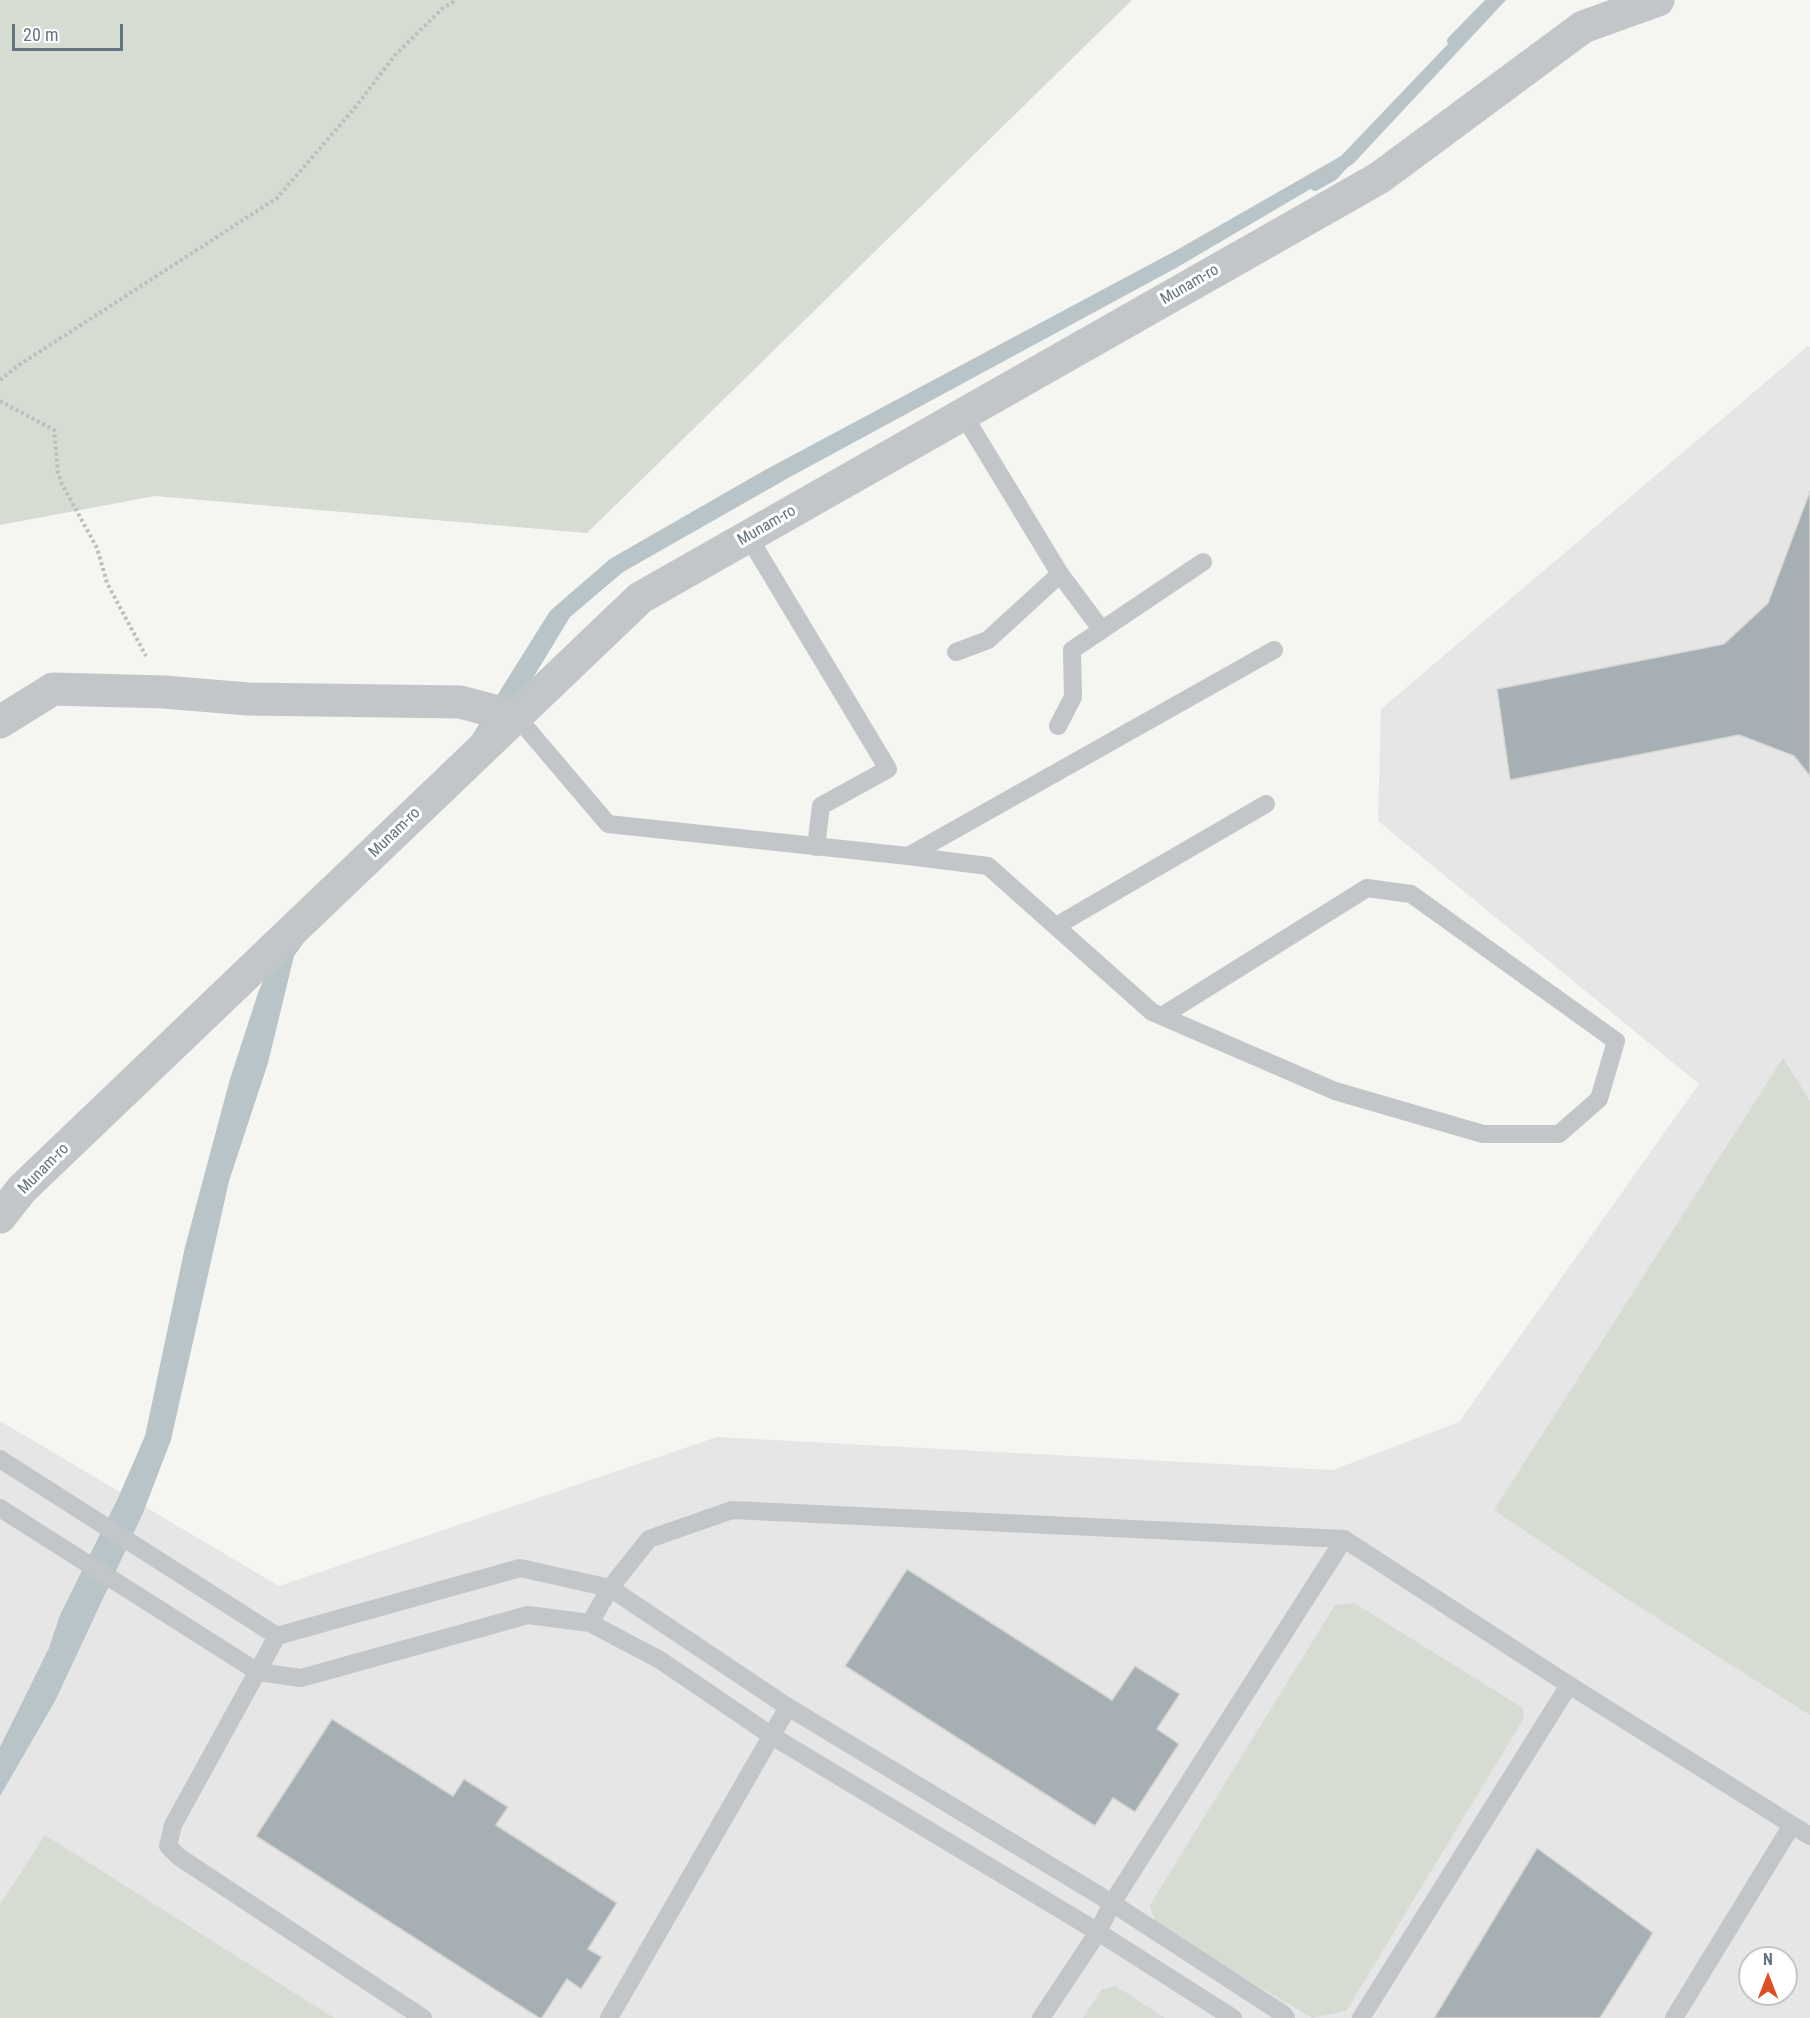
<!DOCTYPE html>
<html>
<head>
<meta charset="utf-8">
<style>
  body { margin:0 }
  #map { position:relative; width:1810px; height:2018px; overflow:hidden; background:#f5f5f1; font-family:"Roboto Condensed",sans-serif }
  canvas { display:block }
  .north { position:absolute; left:1738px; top:1946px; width:60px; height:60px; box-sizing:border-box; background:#fff; border:2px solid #c1c8cd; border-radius:50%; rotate:0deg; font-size:16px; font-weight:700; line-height:24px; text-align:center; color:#647582 }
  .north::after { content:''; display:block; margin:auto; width:21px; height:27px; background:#df4f27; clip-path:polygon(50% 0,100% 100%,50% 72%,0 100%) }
  .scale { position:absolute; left:12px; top:24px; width:111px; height:27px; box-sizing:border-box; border:3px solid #647582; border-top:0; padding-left:8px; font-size:18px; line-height:21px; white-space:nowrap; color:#647582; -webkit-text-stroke:4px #fff; paint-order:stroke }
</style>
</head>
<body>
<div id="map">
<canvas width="1810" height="2018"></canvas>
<div class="north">N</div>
<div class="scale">20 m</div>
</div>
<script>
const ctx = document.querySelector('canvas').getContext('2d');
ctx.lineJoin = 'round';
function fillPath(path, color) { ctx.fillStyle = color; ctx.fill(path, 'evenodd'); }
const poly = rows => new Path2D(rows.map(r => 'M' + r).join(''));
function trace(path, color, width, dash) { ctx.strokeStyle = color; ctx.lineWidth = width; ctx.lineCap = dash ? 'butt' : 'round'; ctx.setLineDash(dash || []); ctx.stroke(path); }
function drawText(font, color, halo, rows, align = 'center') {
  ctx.font = font + ' "Roboto Condensed",sans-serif'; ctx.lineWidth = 6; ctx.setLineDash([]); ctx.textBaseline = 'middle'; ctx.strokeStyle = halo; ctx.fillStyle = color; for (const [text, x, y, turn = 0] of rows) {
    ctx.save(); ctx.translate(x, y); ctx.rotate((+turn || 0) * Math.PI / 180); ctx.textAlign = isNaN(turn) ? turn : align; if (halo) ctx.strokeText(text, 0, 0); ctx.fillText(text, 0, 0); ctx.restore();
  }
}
const built = poly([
  [1808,346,1810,347,1810,2018,0,2018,0,1421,279,1586,717,1437,1333,1470,1459,1422,1699,1084,1378,821,1381,709],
  [1750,1958,1786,1958,1786,1994,1750,1994]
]);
const green = poly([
  [0,0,1132,0,587,533,155,496,0,525],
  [1783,1058,1810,1101,1810,1715,1621,1595,1494,1510],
  [1354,1603,1523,1708,1524,1718,1346,2011,1312,2018,1156,1925,1150,1905,1335,1605],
  [45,1835,334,2018,0,2018,0,1905],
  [1116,1986,1165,2018,1083,2018,1102,1989]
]);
const water = poly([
  [1490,0,1506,0,1353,164,1176,268,790,477,623,572,570,617,522,696,347,882,294,956,268,1063,229,1181,171,1440,143,1513,55,1701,0,1796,0,1747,49,1648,60,1615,118,1498,145,1436,185,1247,230,1079,258,993,281,938,463,750,550,611,610,559,765,470,1175,251,1341,156]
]);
const stream = poly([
  [1452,41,1492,0],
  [1315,186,1333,176,1343,165]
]);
const building = poly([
  [1810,491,1810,776,1794,756,1739,735,1510,780,1497,689,1724,644,1768,603,1810,491],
  [907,1569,1112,1700,1135,1666,1180,1694,1157,1729,1179,1744,1135,1812,1113,1798,1095,1826,845,1666,907,1569],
  [332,1719,453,1796,464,1779,508,1807,496,1825,617,1903,588,1949,602,1957,581,1989,567,1979,542,2018,539,2018,256,1836,332,1719],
  [1537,1848,1653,1933,1600,2018,1434,2018,1537,1848]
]);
const path = poly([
  [0,380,16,367,277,198,354,109,395,55,442,9,456,0],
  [0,401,54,430,58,473,62,484,97,548,107,583,146,656]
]);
const service = poly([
  [963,414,1060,574,1101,629],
  [748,536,888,769,821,806,816,847],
  [956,652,988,640,1060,574],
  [517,717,608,824,908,856,988,866,1152,1012,1335,1091,1483,1134,1559,1134,1599,1099,1616,1041,1411,894,1367,888,1162,1016],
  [1058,726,1073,697,1072,650,1203,562],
  [908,856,1274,650],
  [1056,926,1266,804],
  [0,1459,277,1636,520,1568,610,1588,788,1707,1112,1903,1283,2014,1286,2018],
  [0,1508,258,1672,301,1678,528,1615,590,1623,660,1660,772,1736,1098,1932,1233,2018],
  [590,1623,610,1588,649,1539,732,1510,1344,1539,1569,1685,1810,1836],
  [277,1636,173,1825,168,1846,179,1857,423,2018],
  [609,2018,788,1707],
  [1041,2018,1098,1932,1112,1903,1344,1539],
  [1361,2018,1569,1685],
  [1674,2018,1792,1825]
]);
const minor = poly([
  [0,722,53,689,164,692,248,699,460,702,517,717],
  [0,1217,22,1189,640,598,1379,178,1583,27,1658,0]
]);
const streetNames = [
  ["Munam-ro",1190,285,-30],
  ["Munam-ro",767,526,-30],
  ["Munam-ro",395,833,-44],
  ["Munam-ro",44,1169,-45]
];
fillPath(built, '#e5e6e5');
fillPath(green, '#d6dcd2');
fillPath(water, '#b9c4c8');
trace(stream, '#b9c4c8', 10);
fillPath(building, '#a6afb4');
trace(building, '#d6d6d4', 1.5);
trace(path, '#bcbec0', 4, [3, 3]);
trace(service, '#c2c6c9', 18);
trace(minor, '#c2c6c9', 33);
drawText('16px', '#647582', '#fff', streetNames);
</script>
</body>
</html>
